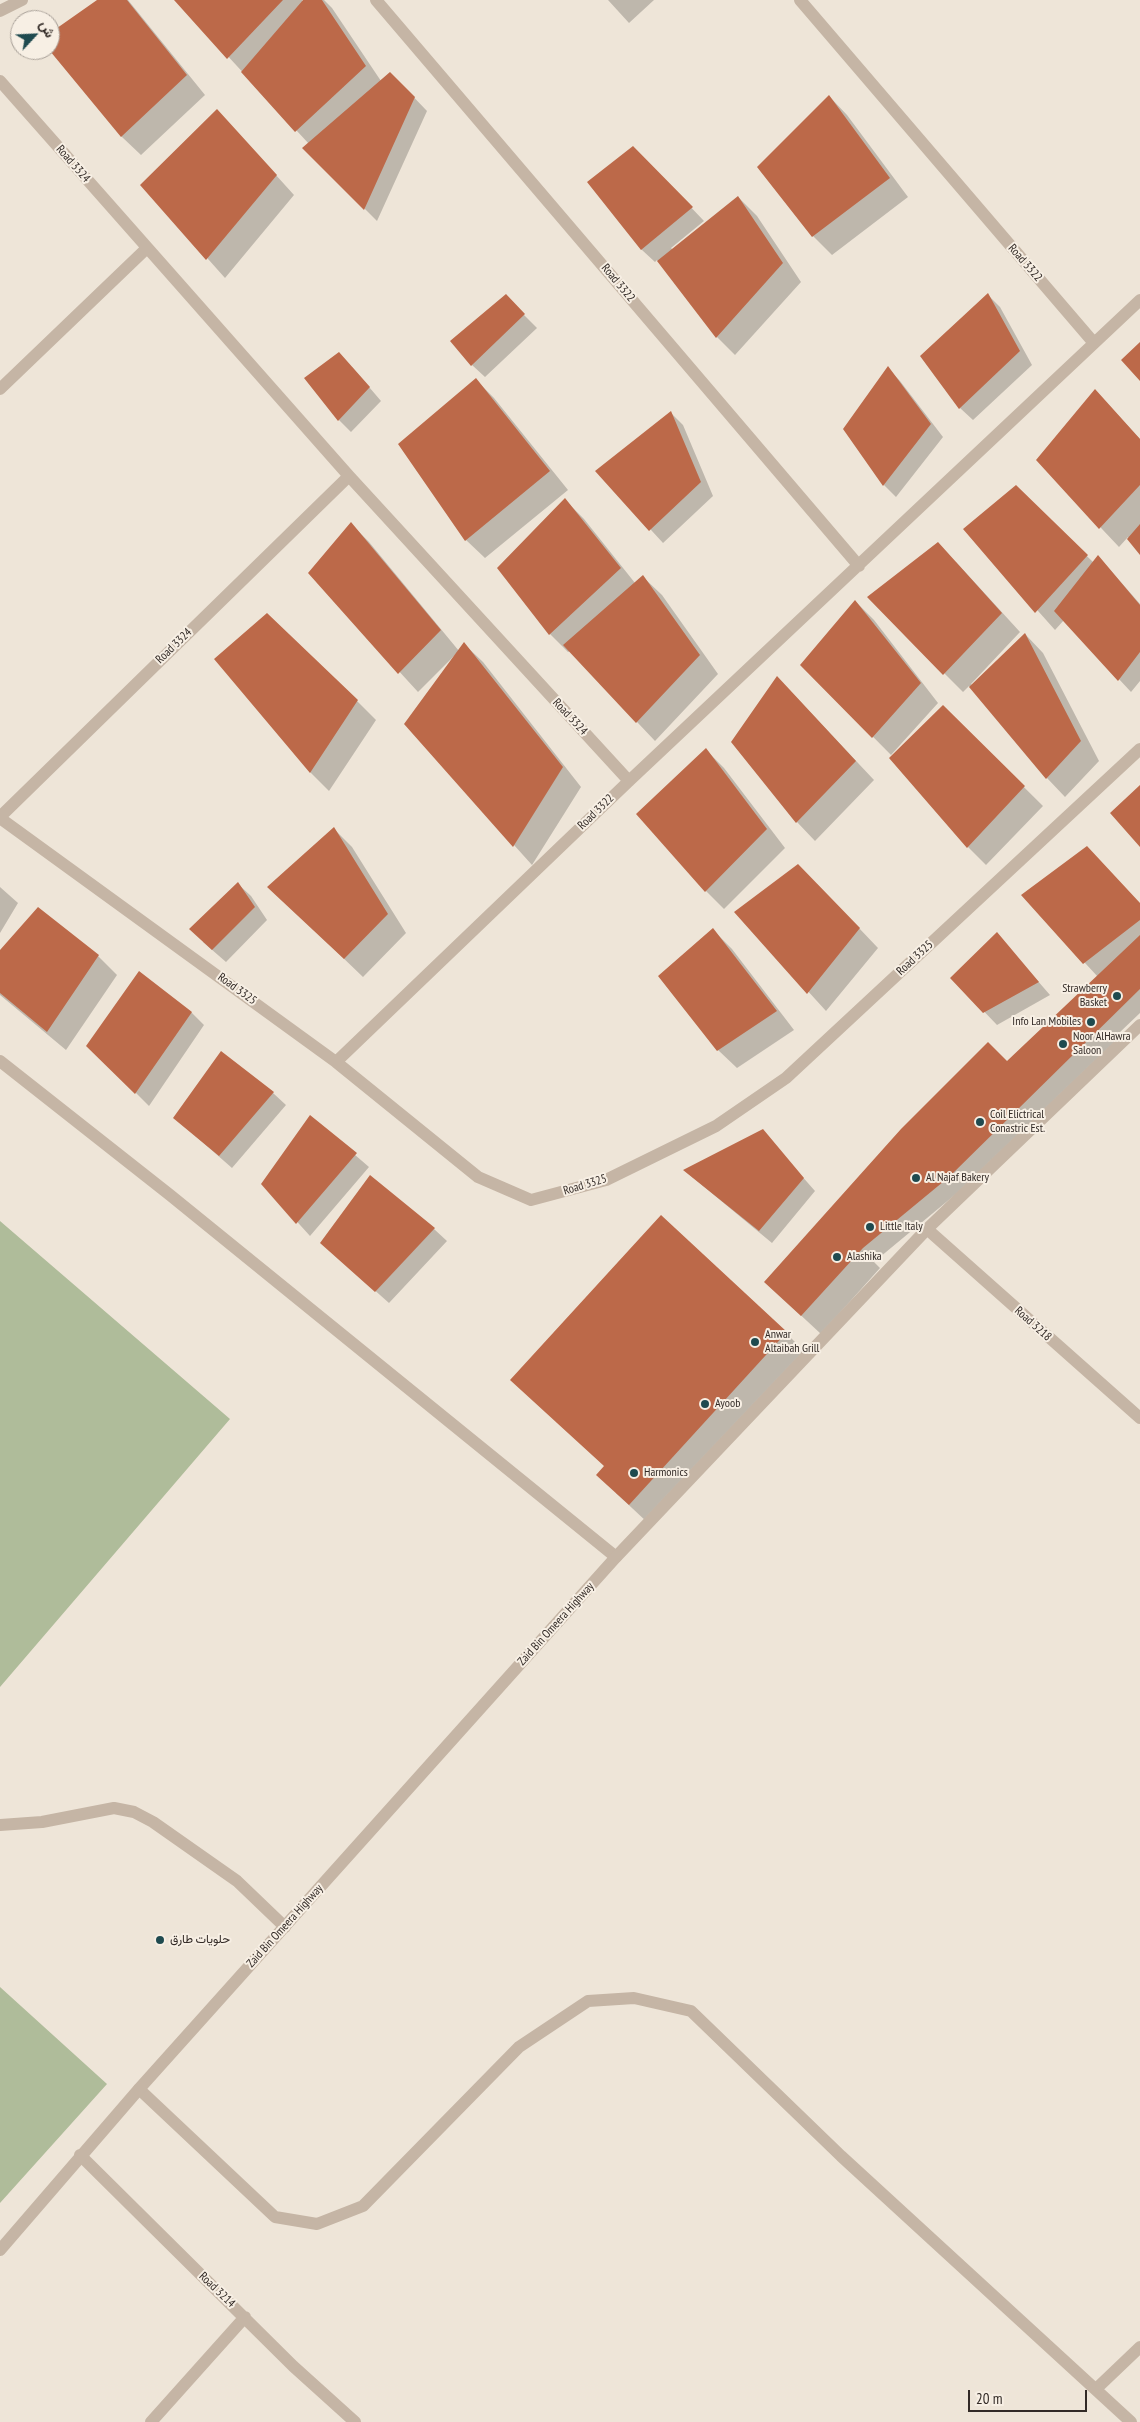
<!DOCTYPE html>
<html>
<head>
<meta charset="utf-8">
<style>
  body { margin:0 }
  #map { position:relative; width:1140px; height:2422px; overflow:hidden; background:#eee5d8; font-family:"PT Sans Narrow",Vazirmatn,sans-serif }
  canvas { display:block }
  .north { position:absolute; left:10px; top:10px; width:50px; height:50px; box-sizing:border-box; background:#f7efe4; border:1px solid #a8a098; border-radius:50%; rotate:65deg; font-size:14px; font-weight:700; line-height:20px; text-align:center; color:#322a26 }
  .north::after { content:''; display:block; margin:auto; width:18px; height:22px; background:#1f4a4f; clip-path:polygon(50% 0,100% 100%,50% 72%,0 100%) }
  .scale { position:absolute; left:968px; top:2390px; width:119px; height:22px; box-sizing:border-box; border:2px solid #322a26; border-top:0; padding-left:6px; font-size:15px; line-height:18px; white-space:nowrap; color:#322a26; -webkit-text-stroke:4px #f7efe4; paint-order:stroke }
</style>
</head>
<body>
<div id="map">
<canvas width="1140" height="2422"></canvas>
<div class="north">ش</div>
<div class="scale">20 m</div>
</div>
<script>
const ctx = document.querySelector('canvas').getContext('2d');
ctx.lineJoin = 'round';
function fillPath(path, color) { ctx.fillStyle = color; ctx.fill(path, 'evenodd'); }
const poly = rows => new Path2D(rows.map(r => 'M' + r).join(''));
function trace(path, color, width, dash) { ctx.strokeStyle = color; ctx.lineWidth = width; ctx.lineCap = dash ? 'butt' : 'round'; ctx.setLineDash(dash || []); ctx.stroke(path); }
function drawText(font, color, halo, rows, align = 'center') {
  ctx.font = font + ' "PT Sans Narrow",Vazirmatn,sans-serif'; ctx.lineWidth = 4; ctx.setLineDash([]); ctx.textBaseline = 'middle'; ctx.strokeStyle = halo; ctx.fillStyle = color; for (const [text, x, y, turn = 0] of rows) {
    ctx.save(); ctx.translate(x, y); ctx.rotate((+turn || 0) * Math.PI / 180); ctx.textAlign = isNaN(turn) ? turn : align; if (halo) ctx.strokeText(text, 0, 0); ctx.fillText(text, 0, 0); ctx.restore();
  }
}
const green = poly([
  [0,1221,230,1419,0,1687],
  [0,1987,107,2084,0,2203]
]);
const shadow = poly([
  [99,0,128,0,205,95,141,155,122,137,50,49,50,35],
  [176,0,302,0,303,2,305,0,324,0,332,8,381,81,403,86,427,111,377,221,304,148,309,144],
  [608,0,654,0,629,23],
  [829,96,847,115,908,197,832,255,813,236],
  [217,110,294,195,225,278,142,185],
  [646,160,704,221,671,248,673,250,738,197,757,216,801,282,735,355,717,337,657,260,655,262,642,250,589,182],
  [988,295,1000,307,1032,365,973,420,960,408],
  [505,296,537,328,485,377,472,365],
  [352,367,381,401,351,432,339,420],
  [888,368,900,381,943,437,896,497,884,485],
  [476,380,494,398,568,490,485,558,466,540],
  [1095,390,1140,439,1140,553,1128,537,1119,547,1037,460],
  [671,413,683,425,713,496,663,543,597,471],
  [1016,487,1094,563,1098,556,1140,604,1140,681,1131,692,1064,620,1055,630,965,529],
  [565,500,584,519,635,583,643,577,662,595,718,674,655,741,570,651,568,652,550,634],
  [351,524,369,542,459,651,464,644,483,662,581,787,532,865,405,724,459,651,418,692,309,573],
  [956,562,1020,632,971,684,972,685,1025,634,1043,653,1099,761,1065,797,1047,778,969,686,963,692,869,598],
  [855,601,874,620,938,703,891,755,893,757,943,707,1043,806,986,865,968,847,893,757,802,665],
  [216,659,357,701,376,720,329,791,310,772],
  [795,696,874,780,815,841,797,822],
  [706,750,724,768,785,848,724,909,706,891],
  [334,829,352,847,406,933,363,977,288,905],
  [238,884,251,896,267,920,226,962,203,942],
  [817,884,878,948,826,1011,736,912],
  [0,887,18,903,0,933],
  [1022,895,1140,904,1140,1013,1118,1034,1124,1040,962,1189,874,1262,880,1268,821,1334,765,1282,1007,1063,1098,977],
  [38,908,98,956,117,975,66,1050,0,995,0,952],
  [713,930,732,949,794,1030,737,1068,718,1050],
  [997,934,1050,995,997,1025,952,978],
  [139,973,192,1013,204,1025,149,1106,88,1045],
  [273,1093,286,1105,232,1168,175,1118],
  [311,1117,369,1167,310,1236,263,1184],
  [762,1131,815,1191,772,1243,685,1171],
  [434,1229,447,1241,389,1303,335,1255],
  [786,1333,805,1352,648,1523,616,1493]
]);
const building = poly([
  [97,0,127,0,187,75,121,137,50,51,50,33],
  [174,0,283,0,227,59],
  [303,0,322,0,366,66,295,132,241,72],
  [390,72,415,97,364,210,302,148],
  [829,95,890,178,812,237,757,167],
  [217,109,277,175,206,260,140,185],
  [633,146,693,207,641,250,587,182],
  [738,196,783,263,716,338,657,261],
  [988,293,1020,351,959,409,920,356],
  [506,294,525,314,471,366,450,341],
  [1140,342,1140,381,1121,360],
  [339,352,370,387,338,421,304,378],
  [888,366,931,424,883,486,843,429],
  [476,378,550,471,465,541,398,444],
  [1095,389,1140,439,1140,485,1099,529,1036,460],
  [671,411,701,482,649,531,595,471],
  [1016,485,1088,555,1035,613,963,529],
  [565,498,621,568,549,635,497,568],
  [351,522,441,630,398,674,308,573],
  [1140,524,1140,555,1127,539],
  [938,542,1002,613,943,675,867,597],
  [1098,555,1140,605,1140,652,1118,681,1054,611],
  [643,575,700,655,636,723,563,645],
  [855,600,921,683,872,738,800,665],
  [267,613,358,700,310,773,214,659],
  [1025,633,1081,741,1046,779,969,687],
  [464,642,563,767,513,847,404,724],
  [777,676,856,761,796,823,731,742],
  [943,705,1025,786,967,848,889,758],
  [706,748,767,829,705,892,636,814],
  [1140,785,1140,847,1110,813],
  [334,827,388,914,344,959,267,887],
  [1087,846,1140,903,1140,920,1083,964,1021,895],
  [798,864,860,928,807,994,734,912],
  [238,882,255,907,212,950,189,929],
  [38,907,99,955,47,1032,0,993,0,950],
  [713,928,777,1011,717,1051,658,976],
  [997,932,1039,982,983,1013,950,978],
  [1140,935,1140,989,949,1177,863,1248,801,1316,764,1282,901,1129,988,1042,1007,1061],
  [139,971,192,1012,135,1094,86,1046],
  [221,1051,274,1092,219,1156,173,1118],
  [310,1115,357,1153,296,1224,261,1184],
  [763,1129,804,1178,759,1231,683,1170],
  [370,1175,435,1228,375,1292,320,1243],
  [661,1215,787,1332,629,1505,596,1475,604,1466,510,1380]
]);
const service = poly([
  [0,1825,42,1822,114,1808,134,1812,153,1822,237,1881,285,1927]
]);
const minor = poly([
  [376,0,859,566],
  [800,0,1094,343],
  [0,11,22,0],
  [0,81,349,476,629,781],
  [0,389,147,248],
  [0,817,349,476],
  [0,818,336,1062,478,1177,531,1200,606,1180,716,1126,786,1078,1140,749],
  [0,1061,170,1195,616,1557],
  [336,1062,629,781,1140,300],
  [927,1229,1140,1418],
  [139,2089,275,2217,317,2224,363,2206,519,2047,588,2001,634,1998,691,2011,841,2156,1131,2422],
  [80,2155,293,2366,355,2422],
  [1096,2389,1140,2347],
  [151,2422,245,2317]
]);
const tertiary = poly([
  [0,2250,139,2089,616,1557,927,1229,1140,1025]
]);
const markers = [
  [1117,996,5,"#1f4a4f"],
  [1091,1022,5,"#1f4a4f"],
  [1063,1044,5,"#1f4a4f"],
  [980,1122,5,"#1f4a4f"],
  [916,1178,5,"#1f4a4f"],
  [870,1227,5,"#1f4a4f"],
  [837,1257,5,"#1f4a4f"],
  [755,1342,5,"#1f4a4f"],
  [705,1404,5,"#1f4a4f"],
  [634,1473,5,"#1f4a4f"],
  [160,1940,5,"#1f4a4f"]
];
const streetNames = [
  ["Road 3324",73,164,49],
  ["Road 3322",1025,263,49],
  ["Road 3322",618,283,50],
  ["Road 3324",174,646,-44],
  ["Road 3324",570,717,47],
  ["Road 3322",596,812,-44],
  ["Road 3325",915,958,-43],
  ["Road 3325",237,989,36],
  ["Road 3325",585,1185,-17],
  ["Road 3218",1033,1324,42],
  ["Zaid Bin Omeera Highway",556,1624,-48],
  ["Zaid Bin Omeera Highway",285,1926,-48],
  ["Road 3214",217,2290,44]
];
const poiNames = [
  ["Strawberry",1107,989,"right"],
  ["Basket",1107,1003,"right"],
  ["Info Lan Mobiles",1081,1022,"right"],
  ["Noor AlHawra",1073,1037],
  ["Saloon",1073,1051],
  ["Coil Elictrical",990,1115],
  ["Conastric Est.",990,1129],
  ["Al Najaf Bakery",926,1178],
  ["Little Italy",880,1227],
  ["Alashika",847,1257],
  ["Anwar",765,1335],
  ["Altaibah Grill",765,1349],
  ["Ayoob",715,1404],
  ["Harmonics",644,1473],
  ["حلويات طارق",170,1940]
];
fillPath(green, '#afbc9a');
fillPath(shadow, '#0003');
fillPath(building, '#bc6949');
trace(service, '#c5b5a5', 12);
trace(minor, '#c5b5a5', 12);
trace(tertiary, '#c5b5a5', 12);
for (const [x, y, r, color] of markers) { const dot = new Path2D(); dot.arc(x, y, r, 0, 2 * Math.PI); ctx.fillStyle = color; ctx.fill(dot); trace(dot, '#f7efe4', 2); }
drawText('12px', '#322a26', '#f7efe4', streetNames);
drawText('12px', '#322a26', '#f7efe4', poiNames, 'left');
</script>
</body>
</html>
